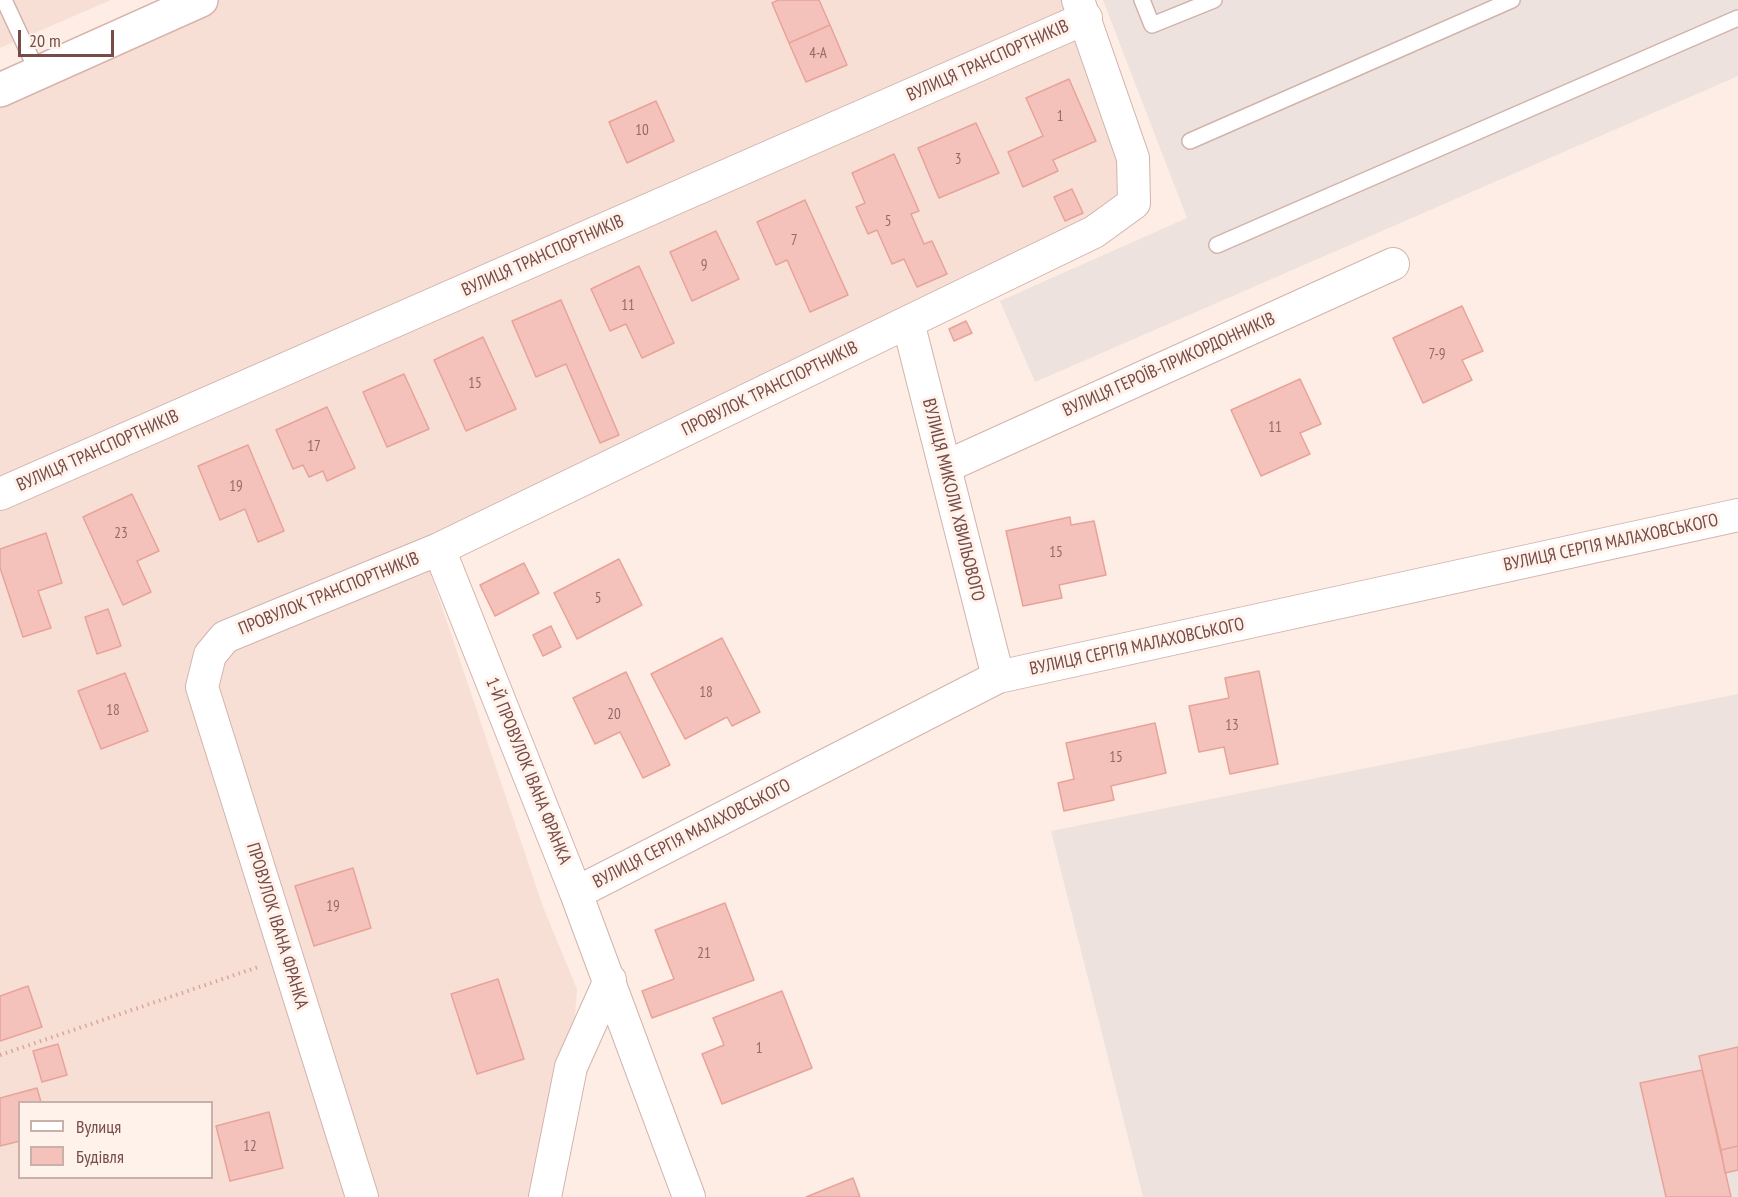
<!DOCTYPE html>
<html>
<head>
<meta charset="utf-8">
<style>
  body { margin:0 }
  #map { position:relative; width:1738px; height:1197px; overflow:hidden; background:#fdede4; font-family:"PT Sans Narrow",sans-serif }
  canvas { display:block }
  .legend { position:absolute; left:18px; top:1101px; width:195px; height:78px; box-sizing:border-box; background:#fff2eb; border:2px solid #c9b0aa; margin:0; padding:8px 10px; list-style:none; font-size:18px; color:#774c48 }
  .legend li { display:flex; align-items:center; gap:12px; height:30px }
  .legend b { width:30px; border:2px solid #c9b0aa }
  .scale { position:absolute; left:18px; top:30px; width:96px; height:27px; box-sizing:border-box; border:3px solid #774c48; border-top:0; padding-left:8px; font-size:18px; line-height:21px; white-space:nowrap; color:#774c48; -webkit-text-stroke:4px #fff2eb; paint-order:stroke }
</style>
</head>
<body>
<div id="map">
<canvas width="1738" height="1197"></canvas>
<ul class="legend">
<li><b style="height:8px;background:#fff"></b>Вулиця</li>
<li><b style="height:16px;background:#f4c2ba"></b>Будівля</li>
</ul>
<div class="scale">20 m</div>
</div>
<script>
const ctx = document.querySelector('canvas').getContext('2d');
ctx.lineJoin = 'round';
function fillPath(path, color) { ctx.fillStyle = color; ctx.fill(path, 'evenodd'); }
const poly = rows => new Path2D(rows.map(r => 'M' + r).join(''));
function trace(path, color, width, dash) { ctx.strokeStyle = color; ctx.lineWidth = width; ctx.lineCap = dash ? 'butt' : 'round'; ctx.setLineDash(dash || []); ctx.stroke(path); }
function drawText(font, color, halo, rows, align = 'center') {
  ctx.font = font + ' "PT Sans Narrow",sans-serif'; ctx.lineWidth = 6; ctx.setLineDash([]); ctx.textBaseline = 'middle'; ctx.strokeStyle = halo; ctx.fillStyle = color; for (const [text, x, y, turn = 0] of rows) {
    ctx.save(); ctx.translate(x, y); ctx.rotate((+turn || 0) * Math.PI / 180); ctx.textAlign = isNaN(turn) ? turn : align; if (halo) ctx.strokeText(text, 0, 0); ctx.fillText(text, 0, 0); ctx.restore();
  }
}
const residential = poly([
  [0,0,111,0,0,48],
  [201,0,1078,0,1134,203,421,545,543,907,577,989,571,1067,545,1197,0,1197,0,91],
  [20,1102,212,1102,212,1178,20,1178]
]);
const industrial = poly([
  [1103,0,1738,0,1738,76,1035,382,1000,301,1187,218],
  [1738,694,1738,1197,1143,1197,1051,831]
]);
const building = poly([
  [778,0,819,0,830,25,789,43,772,3,778,0],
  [830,25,847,65,806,82,789,43,830,25],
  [1069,79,1096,141,1053,160,1058,171,1023,187,1008,152,1043,136,1026,98,1069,79],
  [656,101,674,141,627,163,609,122,656,101],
  [976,123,999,173,939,198,918,148,976,123],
  [894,154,919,211,911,214,924,244,932,241,947,274,917,287,904,259,892,264,877,230,868,234,856,207,865,203,852,173,894,154],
  [1072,189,1083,213,1065,221,1054,197,1072,189],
  [805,200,848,295,810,312,787,260,776,265,757,222,805,200],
  [716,231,739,279,692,301,670,252,716,231],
  [639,266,674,343,642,358,626,324,610,331,591,289,639,266],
  [561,300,619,435,600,443,566,364,536,377,512,321,561,300],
  [1462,306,1483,351,1462,360,1472,380,1423,403,1393,338,1462,306],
  [966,321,972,333,954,341,949,329,966,321],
  [483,337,516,409,466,431,434,360,483,337],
  [404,374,429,429,387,447,363,392,404,374],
  [1300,379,1321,424,1300,433,1310,454,1261,476,1231,410,1300,379],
  [327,407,355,468,327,481,323,471,309,477,303,465,293,469,276,430,327,407],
  [248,445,284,531,258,542,245,509,220,520,198,466,248,445],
  [132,494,159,551,137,561,151,592,123,605,83,517,132,494],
  [1070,517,1071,525,1094,521,1106,575,1059,585,1062,598,1023,606,1006,531,1070,517],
  [46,533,62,583,38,591,51,628,23,637,0,568,0,549,46,533],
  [619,559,642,605,577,639,554,593,619,559],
  [524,563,539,593,495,616,480,585,524,563],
  [108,609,121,646,97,654,85,617,108,609],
  [551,626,561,647,543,656,533,635,551,626],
  [722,638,760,712,732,726,727,717,685,739,651,674,722,638],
  [1259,671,1278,764,1230,774,1224,747,1199,752,1189,706,1229,698,1225,678,1259,671],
  [626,672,670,765,643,778,620,732,595,744,573,698,626,672],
  [125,673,148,731,101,749,78,691,125,673],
  [1155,723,1166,773,1111,786,1114,800,1064,811,1058,783,1074,779,1066,743,1155,723],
  [353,868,371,928,314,946,295,886,353,868],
  [725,903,754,980,652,1018,642,991,674,979,655,930,725,903],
  [498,979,524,1059,477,1074,451,994,498,979],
  [28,986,42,1027,0,1041,0,996,28,986],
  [782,991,812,1068,722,1104,702,1054,724,1045,713,1018,782,991],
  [58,1044,67,1075,42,1082,33,1051,58,1044],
  [1738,1047,1738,1146,1721,1150,1699,1056,1738,1047],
  [1702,1070,1731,1197,1666,1197,1640,1083,1702,1070],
  [37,1088,41,1102,20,1102,20,1141,0,1146,0,1098,37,1088],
  [269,1112,283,1168,230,1181,216,1126,269,1112],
  [1738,1146,1738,1170,1725,1173,1721,1150,1738,1146],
  [853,1178,860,1197,806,1197,853,1178]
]);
const path = poly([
  [0,1055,258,967]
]);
const service = poly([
  [4,0,38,73],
  [1142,0,1152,25,1214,0],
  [1190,141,1512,0],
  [1217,245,1738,18]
]);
const minor = poly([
  [908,322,998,677],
  [945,467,1393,264],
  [0,494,1086,18],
  [439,549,576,893,689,1197],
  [576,893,998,677,1738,515],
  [362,1197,202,687,210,655,225,637,439,549,1094,232,1134,203,1133,158,1078,0],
  [545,1197,571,1067,610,980]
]);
const secondary = poly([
  [0,90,201,0]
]);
const numberNames = [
  ["4-А",818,54],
  ["1",1060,117],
  ["10",642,131],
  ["3",958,160],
  ["5",888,222],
  ["7",794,241],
  ["9",704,266],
  ["11",628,306],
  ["7-9",1437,355],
  ["15",475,384],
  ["11",1275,428],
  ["17",314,447],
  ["19",236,487],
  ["23",121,534],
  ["15",1056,553],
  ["5",598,599],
  ["18",706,693],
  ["18",113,711],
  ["20",614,715],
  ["13",1232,726],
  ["15",1116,758],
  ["19",333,907],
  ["21",704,954],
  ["1",759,1049],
  ["12",250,1147]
];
const streetNames = [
  ["ВУЛИЦЯ ТРАНСПОРТНИКІВ",988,61,-24],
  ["ВУЛИЦЯ ТРАНСПОРТНИКІВ",543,256,-24],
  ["ВУЛИЦЯ ГЕРОЇВ-ПРИКОРДОННИКІВ",1169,365,-24],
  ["ПРОВУЛОК ТРАНСПОРТНИКІВ",770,389,-26],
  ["ВУЛИЦЯ ТРАНСПОРТНИКІВ",98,451,-24],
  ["ВУЛИЦЯ МИКОЛИ ХВИЛЬОВОГО",953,500,76],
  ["ВУЛИЦЯ СЕРГІЯ МАЛАХОВСЬКОГО",1611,543,-12],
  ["ПРОВУЛОК ТРАНСПОРТНИКІВ",329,594,-22],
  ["ВУЛИЦЯ СЕРГІЯ МАЛАХОВСЬКОГО",1137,647,-12],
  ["1-Й ПРОВУЛОК ІВАНА ФРАНКА",528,771,68],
  ["ВУЛИЦЯ СЕРГІЯ МАЛАХОВСЬКОГО",692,834,-27],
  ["ПРОВУЛОК ІВАНА ФРАНКА",277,926,73]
];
fillPath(residential, '#f8dfd5');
fillPath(industrial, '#ede2de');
fillPath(building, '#f4c2ba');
trace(building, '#e8a399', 1.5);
trace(service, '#d2b3ac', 18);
trace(minor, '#d2b3ac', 34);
trace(secondary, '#d8b3ab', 36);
trace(path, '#daa59d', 4, [1.5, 4.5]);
trace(service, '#fff', 15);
trace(minor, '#fff', 32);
trace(secondary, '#fff', 33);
drawText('15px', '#966a64', null, numberNames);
drawText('18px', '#774c48', '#fff2eb', streetNames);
</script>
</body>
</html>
